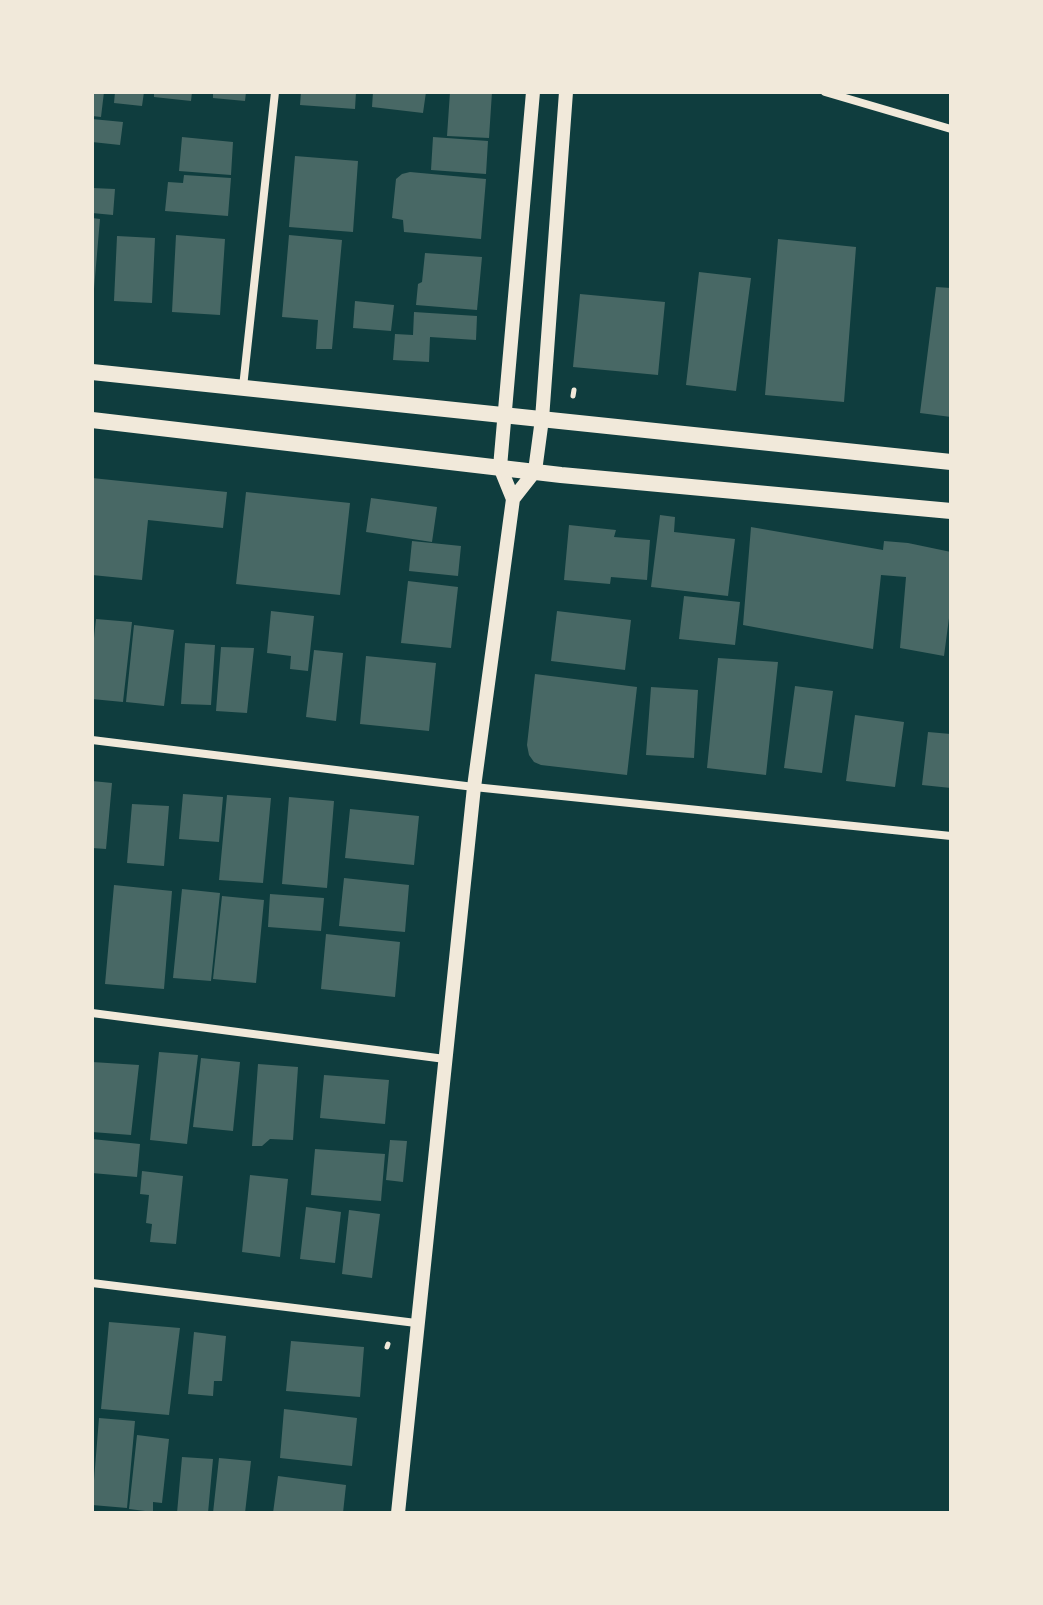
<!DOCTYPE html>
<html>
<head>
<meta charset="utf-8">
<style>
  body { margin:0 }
  #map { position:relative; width:1043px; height:1605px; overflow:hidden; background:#0f3d3e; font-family:Mulish,sans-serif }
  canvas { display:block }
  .frame { position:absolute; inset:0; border:94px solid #f1e9da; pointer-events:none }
</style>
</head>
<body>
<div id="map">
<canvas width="1043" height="1605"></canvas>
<div class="frame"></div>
</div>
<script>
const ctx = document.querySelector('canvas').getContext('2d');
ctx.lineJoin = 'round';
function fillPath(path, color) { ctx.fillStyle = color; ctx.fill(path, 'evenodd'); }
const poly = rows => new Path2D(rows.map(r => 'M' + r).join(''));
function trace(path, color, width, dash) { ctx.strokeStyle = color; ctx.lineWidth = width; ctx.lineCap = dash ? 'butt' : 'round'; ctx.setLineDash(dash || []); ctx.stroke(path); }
const building = poly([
  [92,92,104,92,101,117,92,116],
  [115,92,144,92,142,106,114,103],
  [154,92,192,92,191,101,154,97],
  [213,92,246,92,245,101,213,98],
  [301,92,356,92,355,109,300,105],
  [373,92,426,92,423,113,372,107],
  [450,92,492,92,489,138,447,136],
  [92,119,123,122,120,145,92,142],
  [182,137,233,142,231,175,179,171],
  [433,137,488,141,486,174,431,170],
  [295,156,358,161,353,232,289,227],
  [410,172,486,179,481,239,404,232,403,220,392,218,396,179,402,174],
  [184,175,231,178,228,216,165,211,168,182,183,183],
  [92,188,115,189,113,215,92,213],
  [92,218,100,219,94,289,92,289],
  [176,235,225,239,220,315,172,312],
  [289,235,342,240,332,349,316,349,318,320,282,317],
  [117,236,155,238,152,303,114,301],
  [778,239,856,247,844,402,765,395],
  [425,253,482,257,477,310,416,305,418,284,422,282],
  [699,272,751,278,736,391,686,385],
  [936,287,951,288,951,417,920,413],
  [580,294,665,302,658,375,573,367],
  [355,301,394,305,391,331,353,328],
  [414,312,477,316,476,340,430,337,429,362,393,360,395,334,413,335],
  [92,478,227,492,223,528,148,520,142,580,92,575],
  [246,492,350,503,340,595,236,584],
  [371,498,437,507,432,542,366,532],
  [660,515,675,517,674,532,735,539,728,596,651,587],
  [569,525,616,530,614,537,650,540,647,580,611,577,610,584,564,580],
  [751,527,883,550,884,541,908,543,951,552,951,603,944,656,900,648,906,577,881,575,873,649,743,625],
  [412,541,461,546,458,576,409,571],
  [408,581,458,587,451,648,401,643],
  [684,596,740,602,735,645,679,639],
  [271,611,314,616,308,671,290,669,291,656,267,653],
  [557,611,631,620,625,670,551,661],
  [96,619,132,622,123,702,92,699,92,657],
  [134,625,174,630,164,706,126,702],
  [185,643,215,645,211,705,181,704],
  [221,647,254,648,247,713,216,711],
  [314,650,343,653,336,721,306,717],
  [366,656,436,663,429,731,360,724],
  [718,658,778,662,766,775,707,768],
  [535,674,637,687,627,775,541,765,534,762,529,755,527,745],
  [795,686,833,691,822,773,784,768],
  [651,687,698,690,694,758,646,755],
  [855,715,904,722,895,787,846,781],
  [928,732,951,734,951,788,922,785],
  [92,781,112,783,106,849,92,848],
  [183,794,223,797,219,842,179,839],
  [227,795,271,798,263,883,219,880],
  [289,797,334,801,327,888,282,884],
  [132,804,169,806,164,866,127,863],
  [350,809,419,816,414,865,345,858],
  [344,878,409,885,405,932,339,926],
  [114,885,172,891,164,989,105,984],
  [182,889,220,893,211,981,173,978],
  [270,894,324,898,321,931,268,927],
  [222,896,264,900,256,983,213,979],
  [326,934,400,942,395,997,321,989],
  [159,1052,198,1055,187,1144,150,1140],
  [201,1058,240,1062,233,1131,193,1127],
  [92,1062,139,1065,131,1135,92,1132],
  [258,1064,298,1067,293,1140,270,1139,262,1146,252,1146],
  [324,1075,389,1080,385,1124,320,1118],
  [92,1139,140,1144,137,1177,92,1173],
  [390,1140,407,1141,403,1182,386,1180],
  [315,1149,385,1154,381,1201,311,1195],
  [142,1171,183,1176,176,1244,150,1242,152,1224,146,1223,149,1195,140,1194],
  [250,1175,288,1179,280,1257,242,1252],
  [306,1207,341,1212,335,1263,300,1259],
  [349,1210,380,1214,372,1278,342,1274],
  [109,1322,180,1328,169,1415,101,1409],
  [194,1332,226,1336,222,1381,214,1381,213,1396,188,1394],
  [291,1341,364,1347,360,1397,286,1391],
  [284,1409,357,1418,352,1466,280,1458],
  [99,1418,135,1421,127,1508,92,1505],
  [137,1435,169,1439,162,1503,153,1502,153,1512,129,1509],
  [182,1457,213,1459,208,1513,177,1513],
  [219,1458,251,1461,245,1513,213,1513],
  [278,1476,346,1485,343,1513,273,1513]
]);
const path = poly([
  [573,396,574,390],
  [387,1347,388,1344]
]);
const minor = poly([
  [825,92,951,129],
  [243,387,275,92],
  [92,740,474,787,951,836],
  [92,1013,445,1059],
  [92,1283,416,1323]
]);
const tertiary = poly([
  [513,499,500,467,533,92],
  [398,1513,474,787,513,499,535,471,542,419,566,92]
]);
const secondary = poly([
  [92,372,951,462],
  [92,420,561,475,951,511]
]);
fillPath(building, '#486865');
trace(path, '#f1e9da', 5);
trace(minor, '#f1e9da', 8);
trace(tertiary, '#f1e9da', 14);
trace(secondary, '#f1e9da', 16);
</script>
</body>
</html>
